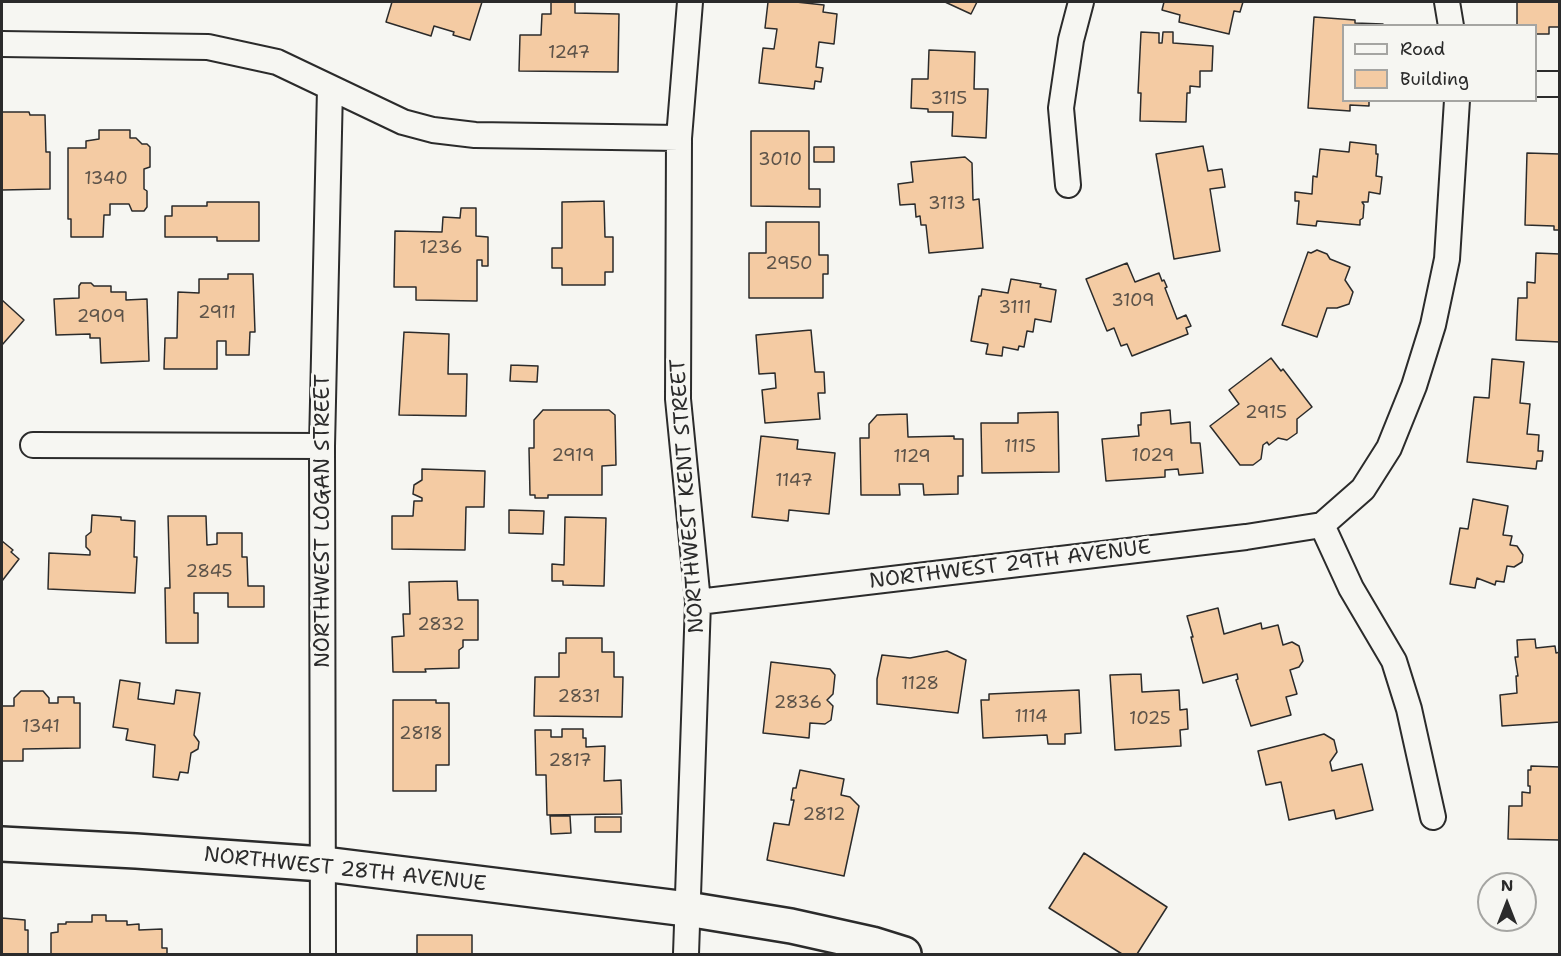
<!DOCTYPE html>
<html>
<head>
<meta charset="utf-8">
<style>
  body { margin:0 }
  #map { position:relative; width:1561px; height:956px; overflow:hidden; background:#f6f6f2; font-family:"Shantell Sans",sans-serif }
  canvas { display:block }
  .frame { position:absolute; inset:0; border:3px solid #2b2b2b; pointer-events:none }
  .legend { position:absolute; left:1342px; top:24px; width:195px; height:78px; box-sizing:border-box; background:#f6f6f2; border:2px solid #a5a5a2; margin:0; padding:8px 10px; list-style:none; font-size:18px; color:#2b2b2b }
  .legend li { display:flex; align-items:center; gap:12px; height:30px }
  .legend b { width:30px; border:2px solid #a5a5a2 }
  .north { position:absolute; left:1477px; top:872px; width:60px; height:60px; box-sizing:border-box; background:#f6f6f2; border:2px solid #a5a5a2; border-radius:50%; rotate:0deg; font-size:16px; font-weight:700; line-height:24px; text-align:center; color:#2b2b2b }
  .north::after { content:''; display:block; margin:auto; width:21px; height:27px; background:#2b2b2b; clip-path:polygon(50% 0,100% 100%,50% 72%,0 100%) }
</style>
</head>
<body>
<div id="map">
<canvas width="1561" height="956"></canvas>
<div class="frame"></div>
<ul class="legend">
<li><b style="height:8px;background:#f6f6f2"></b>Road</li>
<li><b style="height:16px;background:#f4cba3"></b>Building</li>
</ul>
<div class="north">N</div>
</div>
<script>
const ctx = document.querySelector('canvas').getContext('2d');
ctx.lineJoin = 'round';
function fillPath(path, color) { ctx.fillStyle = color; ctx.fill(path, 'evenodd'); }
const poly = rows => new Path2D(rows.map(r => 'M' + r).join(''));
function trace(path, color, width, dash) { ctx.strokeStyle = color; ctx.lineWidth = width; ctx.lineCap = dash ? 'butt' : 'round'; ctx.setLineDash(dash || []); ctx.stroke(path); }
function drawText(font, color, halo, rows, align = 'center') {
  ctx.font = font + ' "Shantell Sans",sans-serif'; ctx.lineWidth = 6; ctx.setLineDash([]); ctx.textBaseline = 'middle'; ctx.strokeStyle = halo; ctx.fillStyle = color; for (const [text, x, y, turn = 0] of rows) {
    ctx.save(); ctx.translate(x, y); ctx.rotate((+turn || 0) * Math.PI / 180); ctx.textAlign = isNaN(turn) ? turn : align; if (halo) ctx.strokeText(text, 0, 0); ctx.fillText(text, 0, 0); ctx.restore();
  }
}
const building = poly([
  [392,2,482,2,470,40,453,35,454,32,434,26,431,36,386,22,392,2],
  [551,2,575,2,575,13,619,14,618,72,519,71,520,35,541,35,542,14,551,14,551,2],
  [768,2,796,2,824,5,823,12,837,14,834,44,819,42,816,67,823,68,821,82,815,81,814,89,759,83,763,48,774,49,777,29,765,28,768,2],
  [945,2,977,2,971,14,945,2],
  [1164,2,1243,2,1240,12,1234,11,1229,34,1179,22,1180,15,1162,10,1164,2],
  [1517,2,1560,2,1560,27,1549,27,1549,34,1536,34,1536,26,1517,26,1517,2],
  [1314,17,1355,20,1355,23,1383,24,1344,26,1344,100,1369,100,1369,106,1350,105,1350,111,1308,108,1314,17],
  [1141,32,1159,33,1159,43,1162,43,1163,32,1173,32,1173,43,1213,46,1212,71,1200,71,1200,87,1190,86,1190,93,1187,93,1186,122,1140,121,1141,93,1138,93,1141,32],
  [929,50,975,52,974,89,988,89,986,138,952,136,953,112,928,112,928,109,911,108,912,79,928,79,929,50],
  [2,112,29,112,30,115,45,115,46,152,50,152,50,189,2,190,2,112],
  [99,130,130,130,130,138,136,138,142,144,147,144,150,147,150,167,144,169,144,189,147,191,147,207,144,211,132,211,129,204,110,204,110,215,104,215,103,237,71,237,71,219,68,219,68,148,86,148,86,141,99,139,99,130],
  [751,131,809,131,809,189,820,189,820,207,751,206,751,131],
  [1350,142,1376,145,1376,154,1378,154,1376,176,1382,177,1380,194,1369,192,1368,202,1362,202,1364,205,1363,218,1360,220,1360,225,1317,221,1316,226,1297,224,1299,201,1295,201,1295,192,1312,194,1313,176,1317,177,1320,149,1349,152,1350,142],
  [1203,146,1208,171,1222,169,1225,187,1210,189,1220,251,1174,259,1156,154,1203,146],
  [814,147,834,147,834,162,814,162,814,147],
  [1527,153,1560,154,1560,230,1554,230,1554,226,1525,225,1527,153],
  [965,157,972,163,973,200,979,199,983,248,929,253,926,225,921,225,920,216,916,217,915,204,900,205,898,184,913,182,911,162,965,157],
  [604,201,605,237,613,237,613,272,605,272,605,285,562,285,562,268,552,268,552,248,562,248,562,202,604,201],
  [207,202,259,202,259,241,217,241,217,237,165,237,165,216,172,216,172,206,207,206,207,202],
  [461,208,476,208,476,236,488,237,488,266,482,266,482,260,477,260,477,301,416,300,416,287,394,287,395,231,442,232,443,217,460,218,461,208],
  [766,222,819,222,819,255,828,255,828,274,823,274,823,298,749,298,749,253,766,253,766,222],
  [1317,250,1327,254,1330,259,1350,267,1345,280,1353,292,1349,304,1337,308,1327,308,1317,337,1282,325,1308,252,1311,253,1317,250],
  [1536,253,1560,254,1560,342,1516,340,1518,298,1527,298,1527,282,1535,283,1536,253],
  [1127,263,1135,282,1159,273,1162,281,1164,280,1167,287,1165,288,1177,319,1186,315,1191,326,1186,328,1188,334,1132,356,1127,344,1121,346,1114,328,1107,331,1086,279,1127,263],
  [228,274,253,274,255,332,250,332,249,355,226,355,226,341,217,341,217,369,164,369,165,338,177,338,178,292,199,293,199,279,228,279,228,274],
  [1011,279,1041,284,1040,287,1056,290,1051,322,1035,319,1033,332,1027,331,1024,347,1019,346,1018,350,1003,347,1002,356,986,354,988,344,971,341,979,296,981,296,982,289,1008,293,1011,279],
  [81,283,91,283,94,286,111,286,111,292,126,292,126,300,147,299,149,361,101,363,100,338,90,338,90,334,56,335,54,299,79,298,79,286,81,283],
  [2,300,24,320,2,345,2,300],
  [811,330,815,372,824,372,825,393,818,393,820,419,765,423,762,390,776,388,775,373,759,374,756,335,811,330],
  [404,332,449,334,448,374,467,374,466,416,399,415,404,332],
  [1271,358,1281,371,1283,369,1312,407,1297,419,1297,433,1287,440,1278,438,1269,445,1267,442,1263,445,1261,459,1253,465,1240,465,1210,426,1239,404,1229,390,1271,358],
  [1492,359,1524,362,1520,403,1530,404,1527,434,1539,435,1538,451,1543,451,1542,461,1537,461,1536,469,1467,462,1474,397,1489,398,1492,359],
  [511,365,538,366,537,382,510,381,511,365],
  [543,410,609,410,615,415,616,465,602,466,602,495,548,495,548,498,535,498,535,495,530,495,529,448,534,448,534,420,543,410],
  [1170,410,1171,424,1190,422,1191,443,1200,443,1203,473,1179,475,1178,469,1165,470,1165,477,1106,481,1102,439,1139,436,1138,425,1141,425,1141,413,1170,410],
  [1058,412,1059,472,982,473,981,423,1018,423,1018,413,1058,412],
  [907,414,908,437,954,436,954,439,963,439,963,476,958,476,958,494,924,495,923,484,899,484,900,495,861,495,860,438,869,438,869,424,877,415,907,414],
  [761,436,798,440,797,449,835,453,829,514,789,510,788,521,752,517,761,436],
  [422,469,485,471,484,507,466,507,465,550,392,549,392,516,413,516,414,501,422,501,422,498,413,494,414,485,422,480,422,469],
  [1473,499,1508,506,1503,535,1512,536,1510,545,1517,546,1523,555,1522,562,1514,567,1507,566,1504,582,1496,581,1495,585,1477,578,1475,588,1450,584,1460,528,1468,529,1473,499],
  [509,510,544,511,543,534,509,533,509,510],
  [92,515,121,517,121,520,135,521,134,557,137,557,135,593,48,589,49,553,90,555,90,551,86,547,86,536,91,532,92,515],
  [168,516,206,516,207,545,217,544,217,533,242,533,242,557,247,557,248,586,264,586,264,607,228,607,228,593,194,593,194,613,198,613,198,643,166,643,165,588,170,588,168,516],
  [565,517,606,518,604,586,563,585,563,581,552,581,552,564,564,565,565,517],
  [2,541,13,550,11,552,19,559,2,581,2,541],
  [457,581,458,600,478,600,478,640,463,640,463,647,459,650,459,668,425,669,426,672,393,672,392,637,404,636,403,614,410,614,409,582,457,581],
  [1218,608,1224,634,1261,623,1262,629,1278,625,1283,645,1292,642,1299,646,1303,661,1299,667,1290,670,1297,694,1286,697,1291,715,1251,726,1236,680,1238,679,1237,674,1203,683,1191,637,1193,637,1187,616,1218,608],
  [566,638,602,638,602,652,614,652,614,677,623,677,622,717,534,716,535,677,559,677,559,653,566,653,566,638],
  [1535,639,1536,648,1555,646,1556,653,1560,652,1560,722,1502,726,1500,695,1517,693,1516,676,1518,676,1515,657,1518,657,1517,640,1535,639],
  [947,651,966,660,958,713,877,704,877,679,882,655,910,658,947,651],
  [771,662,830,669,835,675,833,694,827,700,833,706,831,720,825,724,810,723,809,738,763,733,771,662],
  [1141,674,1142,692,1179,690,1180,710,1187,709,1188,729,1180,730,1181,746,1115,750,1110,675,1141,674],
  [120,680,140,683,138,699,174,704,176,690,200,693,194,735,199,742,198,749,191,753,188,773,180,772,178,780,153,777,155,745,126,740,128,729,113,727,120,680],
  [1079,690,1081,733,1065,734,1065,744,1048,744,1047,735,983,738,981,700,989,700,989,694,1079,690],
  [21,691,43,691,49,698,49,703,58,703,58,697,74,697,74,703,80,703,80,748,23,749,23,761,2,761,2,706,14,706,14,698,21,691],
  [393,700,436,700,436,703,449,703,449,765,436,765,436,791,393,791,393,700],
  [562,729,583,729,583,738,586,738,586,747,605,746,604,781,621,780,622,814,547,815,546,775,536,775,535,730,551,730,551,737,562,737,562,729],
  [1324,734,1334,740,1337,752,1330,762,1332,771,1362,764,1373,810,1336,819,1334,810,1289,820,1281,782,1266,785,1258,751,1324,734],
  [1531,766,1560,767,1560,840,1508,839,1509,806,1522,806,1522,792,1530,793,1530,786,1528,786,1528,770,1531,770,1531,766],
  [800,770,844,779,841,795,850,797,859,806,844,876,767,860,774,823,789,825,794,800,791,800,793,788,796,788,800,770],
  [550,816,570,816,571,833,551,834,550,816],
  [595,817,621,817,621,832,595,832,595,817],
  [1084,853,1167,907,1137,954,1122,954,1049,908,1084,853],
  [92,915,106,915,106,921,127,921,127,925,139,924,139,930,162,929,162,948,167,948,167,954,51,954,51,933,58,932,58,924,66,924,66,922,92,922,92,915],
  [2,918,25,920,25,930,28,930,28,954,2,954,2,918],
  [417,935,472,935,472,954,417,954,417,935]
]);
const street = poly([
  [1447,2,1451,26],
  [2,44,208,47,277,62,403,122,433,130,475,135,679,138],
  [1536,84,1560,84],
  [1068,185,1061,108,1071,40,1081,2],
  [33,445,322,446],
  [1322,525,1363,489,1389,448,1414,386,1433,325,1447,259,1457,100],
  [1322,525,1351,588,1394,661,1409,709,1433,817],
  [698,602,1246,537,1322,525],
  [323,954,322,446,330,88],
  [686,954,698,602,678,399,679,138,690,2]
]);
const secondary = poly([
  [2,844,136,851,323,864,687,909,791,926,872,944,904,954]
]);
const numberNames = [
  ["1247",569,53],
  ["3115",949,99],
  ["3010",780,160],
  ["1340",106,179],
  ["3113",947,204],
  ["1236",441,248],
  ["2950",789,264],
  ["3109",1133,301],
  ["3111",1015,308],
  ["2911",217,313],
  ["2909",101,317],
  ["2915",1266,413],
  ["1115",1020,447],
  ["2919",573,456],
  ["1029",1153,456],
  ["1129",912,457],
  ["1147",794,481],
  ["2845",209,572],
  ["2832",441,625],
  ["1128",920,684],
  ["2831",579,697],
  ["2836",798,703],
  ["1114",1031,717],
  ["1025",1150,719],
  ["1341",41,727],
  ["2818",421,734],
  ["2817",570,761],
  ["2812",824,815]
];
const streetNames = [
  ["NORTHWEST KENT STREET",688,496,-94],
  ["NORTHWEST LOGAN STREET",324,521,-90],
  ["NORTHWEST 29TH AVENUE",1010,565,-7],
  ["NORTHWEST 28TH AVENUE",345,870,6]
];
fillPath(building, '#f4cba3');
trace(building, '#2b2b2b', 1.5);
trace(street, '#2b2b2b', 28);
trace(secondary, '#2b2b2b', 38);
trace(street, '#f6f6f2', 24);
trace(secondary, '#f6f6f2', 33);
drawText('18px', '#5d5349', null, numberNames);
drawText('21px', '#2b2b2b', '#f6f6f2', streetNames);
</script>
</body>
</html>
